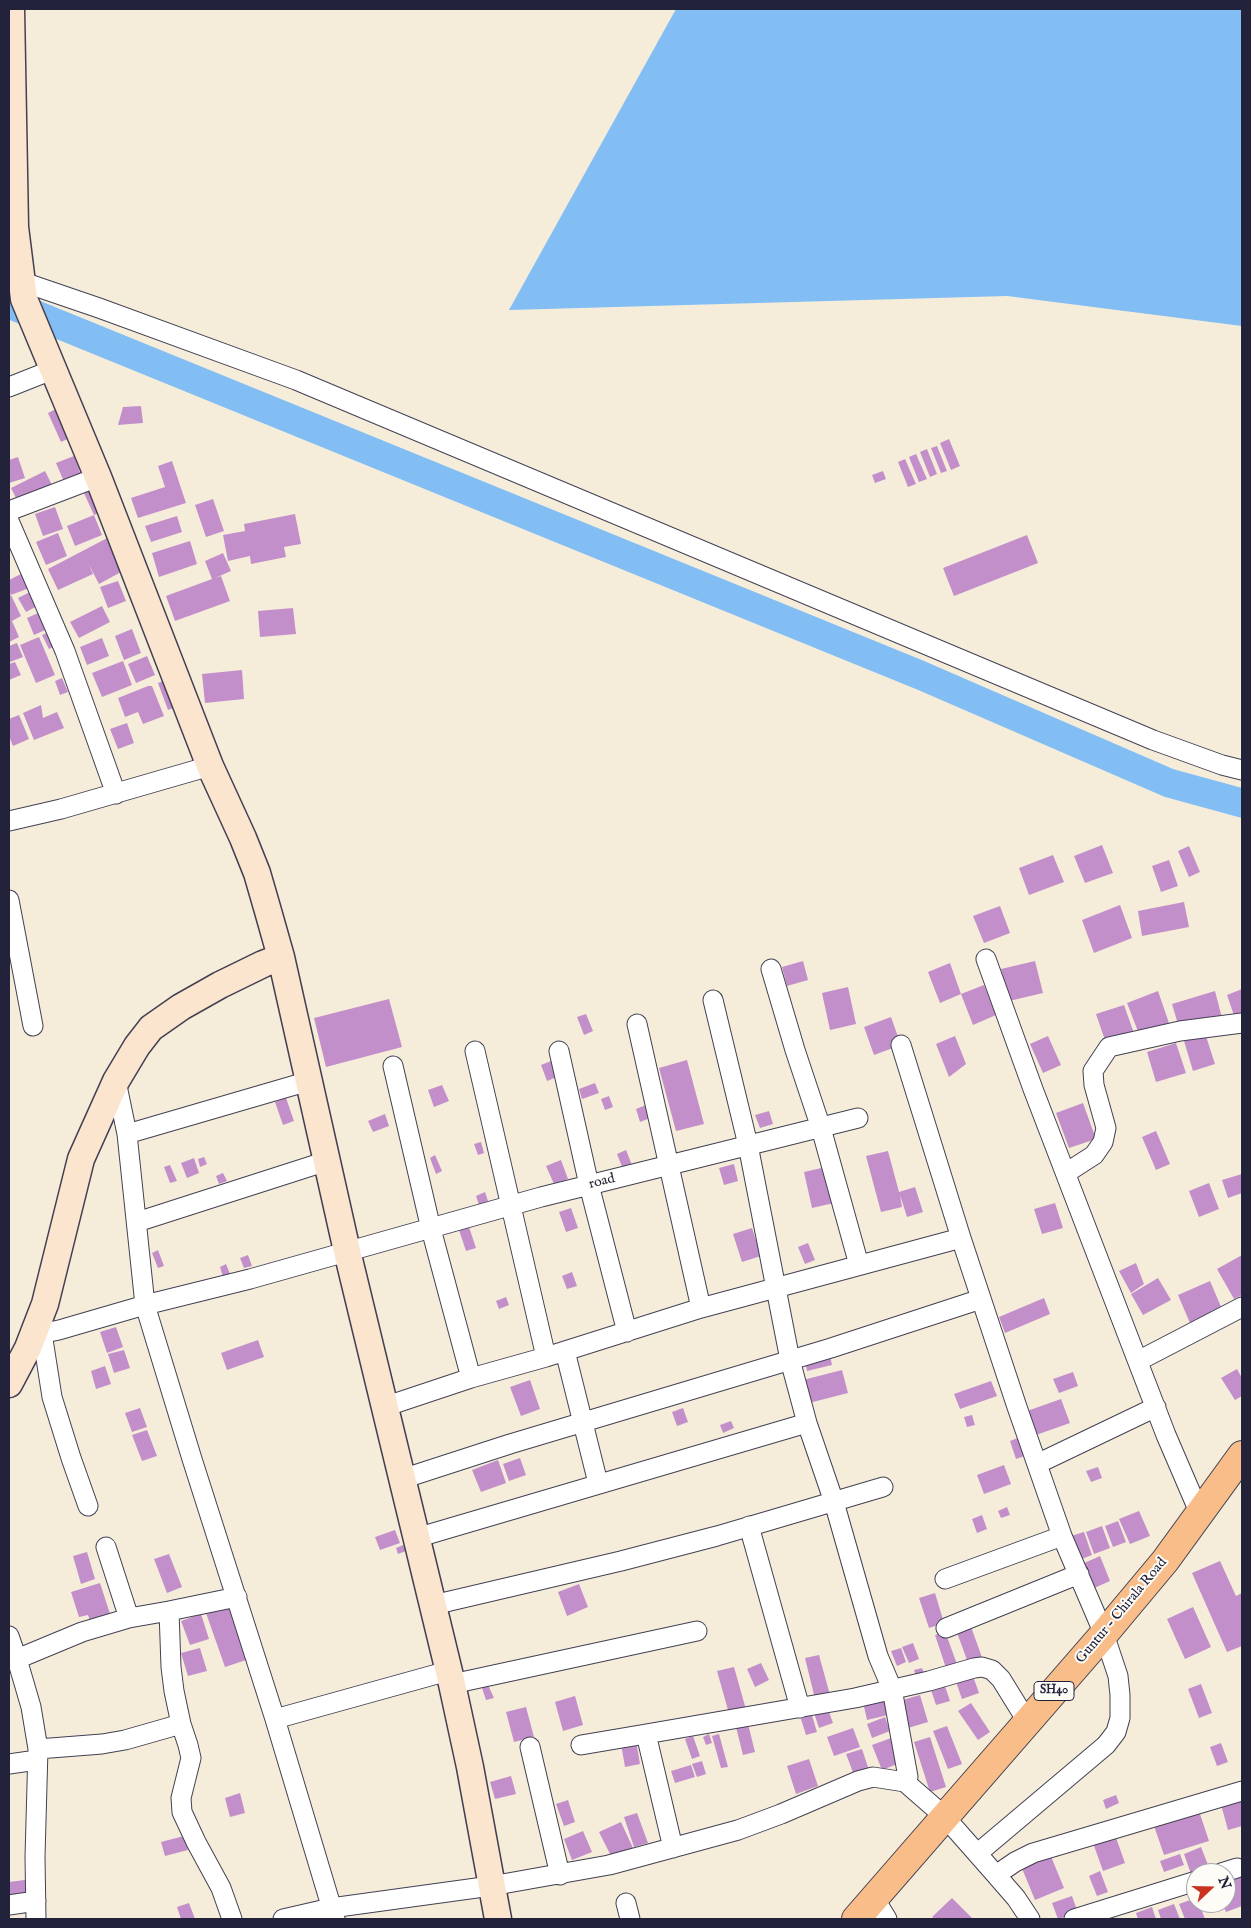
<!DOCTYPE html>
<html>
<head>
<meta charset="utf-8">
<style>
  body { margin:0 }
  #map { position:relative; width:1251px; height:1928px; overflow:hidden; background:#f5edda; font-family:"IM FELL English",serif }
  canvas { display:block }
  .frame { position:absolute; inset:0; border:10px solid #22223b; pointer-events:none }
  .north { position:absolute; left:1186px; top:1863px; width:50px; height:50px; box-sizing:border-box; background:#fdfcf7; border:1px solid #a5a5ac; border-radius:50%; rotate:69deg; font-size:14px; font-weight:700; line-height:20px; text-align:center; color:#22223b }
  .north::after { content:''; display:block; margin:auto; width:18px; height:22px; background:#c8321e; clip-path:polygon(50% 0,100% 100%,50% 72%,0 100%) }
</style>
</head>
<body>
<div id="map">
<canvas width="1251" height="1928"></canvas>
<div class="frame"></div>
<div class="north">N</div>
</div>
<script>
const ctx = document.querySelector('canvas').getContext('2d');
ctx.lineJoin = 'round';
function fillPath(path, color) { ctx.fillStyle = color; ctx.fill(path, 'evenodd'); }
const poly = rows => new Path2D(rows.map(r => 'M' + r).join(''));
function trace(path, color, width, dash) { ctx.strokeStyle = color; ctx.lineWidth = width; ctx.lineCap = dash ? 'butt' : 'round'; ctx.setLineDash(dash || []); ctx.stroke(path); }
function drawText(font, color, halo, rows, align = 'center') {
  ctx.font = font + ' "IM FELL English",serif'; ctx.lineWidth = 4; ctx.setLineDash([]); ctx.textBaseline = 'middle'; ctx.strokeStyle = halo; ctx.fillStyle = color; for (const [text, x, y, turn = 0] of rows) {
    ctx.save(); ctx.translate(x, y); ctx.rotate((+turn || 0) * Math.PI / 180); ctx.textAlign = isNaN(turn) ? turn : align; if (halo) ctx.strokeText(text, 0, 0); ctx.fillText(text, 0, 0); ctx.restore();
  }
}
const water = poly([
  [676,9,1242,9,1242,326,1007,296,509,310]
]);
const river = poly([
  [9,304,920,675,1169,783,1242,803]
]);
const building = poly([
  [62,406,76,435,61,442,48,413],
  [141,406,143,423,118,425,123,407],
  [949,439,960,466,951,470,940,443],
  [937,446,947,471,941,473,931,448],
  [927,449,937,474,930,477,920,452],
  [916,454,927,479,919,482,909,457],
  [74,456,82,478,65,484,56,463],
  [18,457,25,478,9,483,9,460],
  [905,459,916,484,908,487,898,462],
  [172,461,186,503,138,518,131,498,165,487,158,466],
  [45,471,53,487,19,504,11,488],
  [883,471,886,479,875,483,872,475],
  [97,485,107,510,94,515,102,535,75,546,67,526,94,515,83,491],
  [213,499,224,531,206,537,195,505],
  [55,507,63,529,43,536,35,514],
  [295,514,301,544,284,547,286,557,251,564,250,556,228,561,223,535,245,531,244,524],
  [177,516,182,532,151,542,145,526],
  [58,533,67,556,46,565,36,542],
  [115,534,132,566,99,584,88,563,93,574,58,590,48,569],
  [1027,535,1038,563,954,596,943,568],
  [190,541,197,564,159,577,152,553],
  [223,553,231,571,215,578,221,576,230,601,175,621,166,596,212,579,205,561],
  [25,572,32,587,11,595,9,591,9,580],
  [118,581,126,601,108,608,100,587],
  [34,590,41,604,26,612,18,598],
  [11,595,21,616,12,621,19,637,9,642,9,596],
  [102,606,110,622,79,638,70,622],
  [293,608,296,634,260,637,258,611],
  [47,609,54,626,34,635,27,618],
  [132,629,141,653,124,660,115,636],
  [51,631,58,645,49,649,42,635],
  [39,637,55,675,36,683,20,645],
  [102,638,109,656,87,665,80,647],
  [17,643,23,657,10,662,9,646],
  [147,656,155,675,136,683,128,664],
  [123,661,132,685,102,697,92,673],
  [15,662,21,675,9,680,9,664],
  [242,670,244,699,205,703,202,674],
  [62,678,68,692,60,695,55,681],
  [171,678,181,705,168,710,158,683],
  [148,686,152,686,164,716,143,724,138,712,125,717,118,698],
  [41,705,43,718,57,712,64,728,34,740,23,713],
  [19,715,29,739,13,746,9,736,9,719],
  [127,723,134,743,118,749,110,729],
  [1102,845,1113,873,1085,883,1074,856],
  [1189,846,1200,872,1189,877,1178,851],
  [1053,855,1064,882,1029,895,1019,868],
  [1169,860,1178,886,1161,892,1152,866],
  [1184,902,1189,927,1142,936,1138,911],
  [1120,905,1132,938,1094,953,1082,920],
  [1000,906,1010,933,984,943,973,916],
  [803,961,808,980,787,986,782,967],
  [1035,961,1043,993,1009,1001,1001,969],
  [950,963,961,994,984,985,996,1015,973,1025,961,994,940,1003,928,972],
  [848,987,856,1024,830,1030,822,993],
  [1242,989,1242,1022,1237,1024,1227,995],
  [1158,991,1169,1023,1139,1034,1127,1003],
  [1215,991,1222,1018,1180,1031,1172,1004],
  [389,999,402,1047,326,1067,314,1018],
  [1124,1005,1135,1036,1107,1046,1096,1014],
  [586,1014,593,1031,584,1035,577,1017],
  [891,1017,901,1045,874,1055,864,1027],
  [1205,1033,1215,1064,1193,1071,1184,1041],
  [955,1036,966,1064,949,1077,936,1044],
  [1048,1036,1061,1065,1043,1073,1030,1044],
  [1176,1043,1186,1073,1156,1082,1147,1052],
  [687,1060,704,1124,676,1131,659,1068],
  [551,1061,557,1077,547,1081,541,1065],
  [595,1083,599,1093,582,1099,579,1089],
  [442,1085,449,1101,434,1107,428,1090],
  [609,1096,613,1107,605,1110,601,1099],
  [286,1098,294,1121,283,1125,275,1102],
  [1083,1103,1096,1139,1069,1148,1056,1113],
  [646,1105,650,1118,640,1122,636,1109],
  [769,1111,773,1124,760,1128,755,1115],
  [385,1114,389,1126,373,1132,368,1121],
  [1156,1131,1170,1164,1156,1170,1142,1137],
  [481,1142,484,1153,478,1155,474,1144],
  [626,1150,632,1165,623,1169,617,1154],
  [888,1151,899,1192,915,1187,923,1212,907,1217,900,1195,902,1207,881,1212,866,1156],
  [435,1155,442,1171,436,1174,430,1158],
  [204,1157,207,1164,200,1167,198,1159],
  [194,1158,199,1173,187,1178,181,1163],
  [561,1160,568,1179,554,1184,546,1166],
  [734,1164,738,1181,724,1185,719,1168],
  [170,1165,177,1181,170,1183,164,1167],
  [826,1167,834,1203,812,1208,804,1172],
  [223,1173,227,1181,219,1184,216,1176],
  [1242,1174,1242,1193,1228,1198,1222,1180],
  [1209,1183,1219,1209,1199,1217,1189,1191],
  [485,1192,488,1201,479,1205,476,1196],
  [1055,1203,1063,1228,1042,1234,1034,1209],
  [571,1208,578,1228,566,1232,559,1212],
  [469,1227,476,1248,466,1251,459,1230],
  [752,1228,761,1256,742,1262,733,1234],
  [808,1243,815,1260,805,1264,798,1247],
  [158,1250,164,1266,158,1268,152,1253],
  [248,1255,252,1266,244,1268,240,1258],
  [1242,1255,1242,1295,1234,1299,1217,1269],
  [1136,1263,1144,1284,1131,1293,1119,1271],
  [226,1264,230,1274,223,1277,220,1267],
  [572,1272,577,1286,567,1289,562,1276],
  [1158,1278,1171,1300,1143,1315,1131,1294],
  [1210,1281,1222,1309,1190,1323,1178,1295],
  [506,1297,509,1305,499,1309,496,1301],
  [1044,1298,1050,1314,1005,1333,999,1317],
  [116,1327,123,1347,107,1353,100,1332],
  [258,1340,264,1357,227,1370,221,1353],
  [124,1350,130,1368,114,1373,108,1354],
  [830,1355,832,1365,807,1371,805,1361],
  [105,1366,111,1384,96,1389,91,1371],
  [1237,1369,1242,1378,1242,1396,1235,1400,1221,1378],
  [842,1370,848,1393,809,1403,803,1380],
  [1073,1372,1078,1386,1059,1393,1053,1379],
  [530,1380,540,1409,521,1416,510,1387],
  [991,1381,997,1396,960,1409,954,1394],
  [1061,1399,1070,1423,1036,1435,1027,1411],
  [140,1408,147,1427,132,1432,125,1413],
  [683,1408,688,1422,677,1426,672,1412],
  [972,1415,975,1425,967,1427,964,1417],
  [731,1421,734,1428,723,1433,720,1425],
  [147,1430,157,1456,142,1461,132,1435],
  [1023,1436,1030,1454,1016,1459,1010,1441],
  [520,1458,526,1475,509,1481,503,1464],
  [498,1460,506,1483,481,1492,472,1470],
  [1004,1465,1011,1484,984,1494,977,1475],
  [1098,1467,1102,1478,1091,1482,1086,1471],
  [1007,1507,1010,1515,1001,1518,998,1511],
  [1139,1511,1150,1536,1130,1544,1119,1519],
  [982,1515,987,1529,977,1533,972,1519],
  [1118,1521,1126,1542,1113,1547,1105,1526],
  [1102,1526,1110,1548,1094,1554,1086,1532],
  [395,1530,400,1543,380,1550,375,1537],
  [1084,1532,1092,1555,1079,1560,1071,1536],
  [403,1545,406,1551,398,1554,396,1548],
  [87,1552,95,1579,81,1584,73,1556],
  [169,1554,182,1587,167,1593,154,1559],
  [1100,1556,1110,1581,1092,1589,1082,1564],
  [1220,1561,1236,1596,1242,1593,1242,1646,1227,1652,1192,1573],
  [100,1583,112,1620,92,1626,88,1615,79,1617,71,1592],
  [579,1584,588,1607,567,1616,558,1592],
  [935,1593,944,1623,929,1628,919,1598],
  [232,1603,252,1658,225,1667,206,1613],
  [1193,1607,1211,1647,1185,1659,1167,1619],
  [201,1614,209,1639,190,1645,181,1621],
  [970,1624,984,1663,970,1668,956,1630],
  [945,1631,959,1670,948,1674,935,1635],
  [913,1643,919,1659,909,1663,902,1647],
  [200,1648,207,1671,188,1676,181,1653],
  [901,1648,906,1662,897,1666,891,1651],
  [819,1655,830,1695,815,1699,805,1658],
  [761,1663,769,1680,755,1687,747,1669],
  [734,1667,747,1713,730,1717,717,1671],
  [922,1668,926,1679,918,1682,914,1670],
  [973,1676,979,1693,962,1699,956,1682],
  [1201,1684,1212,1713,1199,1718,1188,1689],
  [488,1685,494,1698,486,1700,482,1688],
  [945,1686,950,1701,936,1705,931,1690],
  [920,1695,928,1722,908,1728,899,1701],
  [575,1696,583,1725,563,1731,555,1702],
  [888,1696,892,1714,867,1720,863,1702],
  [971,1703,990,1732,978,1740,958,1711],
  [526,1707,534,1737,514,1742,506,1712],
  [828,1709,833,1723,819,1728,814,1713],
  [811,1712,817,1732,806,1735,800,1716],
  [885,1717,890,1731,872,1738,867,1724],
  [748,1724,755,1752,743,1755,736,1727],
  [947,1726,962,1764,948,1769,933,1731],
  [853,1728,860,1747,834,1756,827,1737],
  [709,1734,712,1743,706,1745,703,1737],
  [719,1734,728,1767,721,1768,712,1736],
  [693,1736,700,1756,692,1759,685,1739],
  [930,1737,946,1787,930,1792,914,1742],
  [891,1738,900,1763,882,1770,872,1745],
  [636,1741,640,1764,625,1767,621,1744],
  [1221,1743,1228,1762,1217,1766,1210,1747],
  [862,1749,869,1770,854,1775,846,1754],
  [809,1759,818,1786,796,1794,787,1766],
  [702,1761,706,1774,697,1777,692,1764],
  [691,1765,695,1777,675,1783,671,1771],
  [511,1776,516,1794,495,1799,490,1782],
  [240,1793,245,1813,230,1817,225,1798],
  [1116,1795,1119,1803,1106,1809,1103,1800],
  [1240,1795,1242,1804,1242,1826,1228,1830,1220,1801],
  [568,1800,575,1822,564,1826,556,1804],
  [1198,1808,1209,1841,1164,1855,1153,1823],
  [637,1813,648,1843,634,1847,624,1817],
  [621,1822,633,1848,612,1858,599,1832],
  [583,1831,592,1852,572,1860,564,1839],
  [1115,1835,1125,1863,1103,1871,1093,1843],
  [184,1836,188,1850,165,1856,161,1842],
  [1201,1847,1210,1870,1196,1873,1192,1877,1184,1854],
  [1050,1854,1064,1888,1035,1900,1021,1866],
  [1180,1854,1184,1865,1164,1872,1160,1861],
  [1242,1868,1242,1906,1226,1912,1222,1903,1226,1903,1226,1875],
  [1100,1871,1108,1892,1097,1896,1089,1876],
  [32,1879,34,1898,9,1900,9,1882],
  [1072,1896,1078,1913,1058,1919,1052,1903],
  [952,1898,973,1919,935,1919,932,1917],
  [1196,1898,1196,1903,1199,1903,1205,1919,1185,1919,1179,1904],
  [189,1903,195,1919,181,1919,177,1907],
  [1174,1904,1180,1919,1161,1919,1158,1910],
  [1152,1907,1156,1919,1138,1919,1136,1913]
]);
const street = poly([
  [20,281,99,308,296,380,1153,740,1222,765,1242,770],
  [9,387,52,370],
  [9,511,98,477],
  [9,521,65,651,116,794],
  [9,821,61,809,210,766],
  [9,900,33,1026],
  [986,959,1033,1089,1166,1435,1200,1514],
  [771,969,795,1050,821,1128,859,1265],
  [713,1000,748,1145,790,1360,807,1423,834,1502,878,1656,892,1689,908,1777,905,1782],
  [637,1024,701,1308],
  [901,1045,961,1238,1017,1407,1062,1536,1104,1634,1118,1676,1120,1695,1120,1718,1116,1732,1106,1745,978,1853],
  [475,1051,546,1357],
  [559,1051,589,1185,627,1332],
  [393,1066,431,1229,471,1378],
  [116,1081,127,1134,145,1305,192,1459,275,1719,335,1919],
  [127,1134,309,1081],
  [1066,1173,1094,1155,1103,1142,1106,1128,1094,1085,1093,1071,1109,1047,1180,1031,1242,1023],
  [137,1222,327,1161],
  [42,1333,52,1397,71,1458,88,1506],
  [34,1335,59,1330,145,1305,250,1279,541,1197,858,1118],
  [565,1351,598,1483],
  [1138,1361,1242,1307],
  [384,1407,471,1378,546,1357,701,1308,961,1238],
  [1037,1464,1156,1407],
  [402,1479,510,1444,831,1348,981,1299],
  [749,1526,800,1708],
  [416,1538,807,1423],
  [106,1547,129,1618,169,1611],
  [945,1579,1062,1536],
  [433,1605,621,1561,717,1536,883,1487],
  [946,1628,1079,1574],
  [9,1636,17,1659],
  [452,1684,697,1631],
  [275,1719,448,1671],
  [581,1745,646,1734],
  [530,1747,560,1875],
  [38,1749,102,1744,125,1740,181,1724],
  [9,1764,37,1760],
  [673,1848,646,1734,855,1698,929,1681,974,1668,982,1667,992,1670,1001,1679,1027,1721],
  [1221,1873,1237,1868],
  [996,1875,1016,1898,1030,1919],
  [874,1898,887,1919],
  [626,1903,630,1919],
  [9,1905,36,1901],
  [36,1919,35,1857,38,1749,31,1707,17,1659,82,1632,129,1618],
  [232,1919,221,1888,196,1842,182,1812,181,1798,191,1758,188,1745,181,1724,174,1691,171,1667,169,1611,237,1597],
  [283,1919,331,1908,491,1886,609,1865,738,1830,781,1814,858,1781,873,1777,905,1782,944,1816,996,1875,1015,1862,1033,1853,1242,1791],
  [1074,1919,1196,1881]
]);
const secondary = poly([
  [11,9,15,227,24,299,98,477,210,766,243,838,257,873,268,911,281,957,347,1251,452,1684,470,1767,498,1919],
  [9,1384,28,1348,45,1304,81,1159,116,1081,137,1046,151,1028,181,1007,220,985,263,964,281,957]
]);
const primary = poly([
  [856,1919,1104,1634,1165,1561,1242,1455]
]);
const shields = [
  [1054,1691,40]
];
const shieldNames = [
  ["SH40",1054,1691]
];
const streetNames = [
  ["road",602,1182,-14],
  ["Guntur - Chirala Road",1122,1611,-50]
];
fillPath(water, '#82bef4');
trace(river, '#82bef4', 29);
fillPath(building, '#c38fcb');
trace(street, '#424053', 21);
trace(secondary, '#424053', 29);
trace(primary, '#424053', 30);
trace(street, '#fff', 19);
trace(secondary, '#fce5cf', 26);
trace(primary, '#f8bd88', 28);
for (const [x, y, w] of shields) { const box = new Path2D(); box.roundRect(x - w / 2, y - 9.5, w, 19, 4); ctx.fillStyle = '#fdfcf7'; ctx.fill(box); trace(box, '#22223b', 1); }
drawText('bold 12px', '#22223b', null, shieldNames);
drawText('14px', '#22223b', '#fdfcf7', streetNames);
</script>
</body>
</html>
